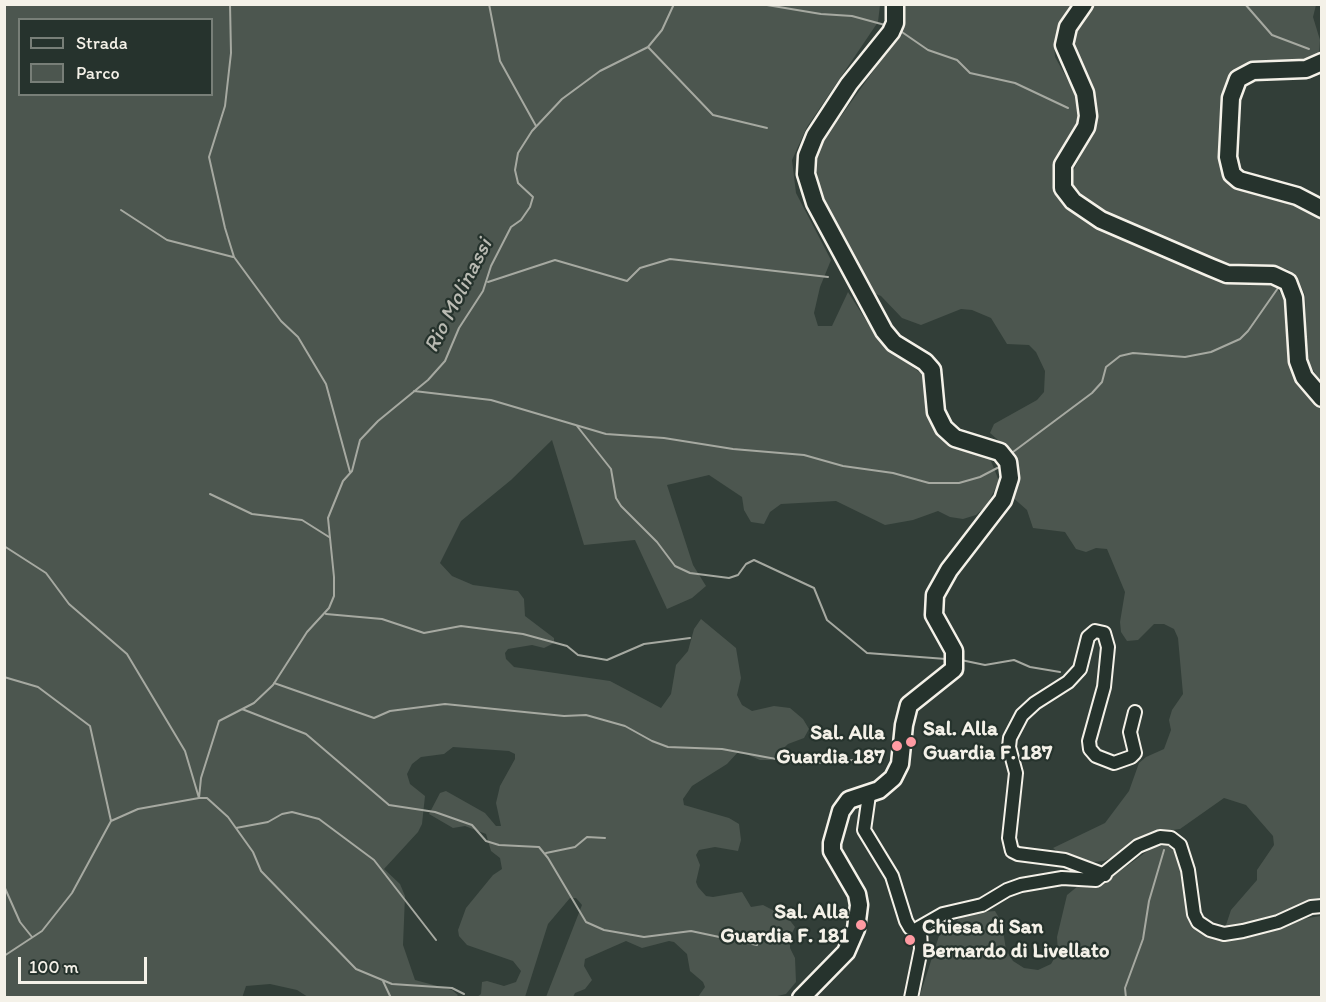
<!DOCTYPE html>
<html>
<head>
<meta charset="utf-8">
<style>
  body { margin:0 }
  #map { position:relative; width:1326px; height:1002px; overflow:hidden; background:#323e38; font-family:Itim,sans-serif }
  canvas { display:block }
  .frame { position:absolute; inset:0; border:6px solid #f4f1e8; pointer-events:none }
  .legend { position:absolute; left:18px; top:18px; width:195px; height:78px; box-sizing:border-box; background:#26332d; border:2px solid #787f78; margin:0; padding:8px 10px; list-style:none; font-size:18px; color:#f4f1e8 }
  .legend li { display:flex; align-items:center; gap:12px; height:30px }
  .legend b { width:30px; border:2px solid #787f78 }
  .scale { position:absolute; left:18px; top:957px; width:129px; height:27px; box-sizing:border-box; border:3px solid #f4f1e8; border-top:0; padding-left:8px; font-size:18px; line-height:21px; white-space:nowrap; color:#f4f1e8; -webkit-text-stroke:4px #26332d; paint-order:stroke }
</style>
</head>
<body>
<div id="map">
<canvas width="1326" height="1002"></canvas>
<div class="frame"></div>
<ul class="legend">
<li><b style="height:8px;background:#26332d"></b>Strada</li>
<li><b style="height:16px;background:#4c564f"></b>Parco</li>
</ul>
<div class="scale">100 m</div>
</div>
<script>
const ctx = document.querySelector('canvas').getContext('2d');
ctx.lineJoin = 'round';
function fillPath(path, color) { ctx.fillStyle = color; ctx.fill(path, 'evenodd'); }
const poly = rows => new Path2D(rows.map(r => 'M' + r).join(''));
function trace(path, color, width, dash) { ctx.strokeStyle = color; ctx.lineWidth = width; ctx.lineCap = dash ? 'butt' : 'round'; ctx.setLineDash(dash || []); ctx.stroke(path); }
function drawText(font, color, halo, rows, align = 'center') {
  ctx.font = font + ' Itim,sans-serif'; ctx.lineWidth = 4.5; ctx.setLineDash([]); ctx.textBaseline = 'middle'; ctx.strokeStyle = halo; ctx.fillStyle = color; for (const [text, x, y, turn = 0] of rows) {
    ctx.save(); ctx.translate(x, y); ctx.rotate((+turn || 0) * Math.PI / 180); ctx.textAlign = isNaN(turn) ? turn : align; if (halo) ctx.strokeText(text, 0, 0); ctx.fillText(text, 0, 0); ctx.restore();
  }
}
const green = poly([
  [5,5,880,5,878,22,807,127,792,160,796,193,831,260,820,287,814,313,818,326,832,326,848,292,876,336,888,349,922,374,944,439,962,449,976,450,989,456,999,481,987,505,976,515,963,519,950,517,938,511,913,520,885,525,836,501,781,504,770,512,764,524,751,522,744,510,742,497,709,475,667,485,693,565,706,586,692,598,667,609,635,540,584,545,552,440,511,480,461,521,440,563,452,576,473,585,518,591,524,599,525,616,554,638,554,643,544,648,532,645,508,649,505,653,506,659,514,667,610,681,661,708,671,694,676,665,688,651,694,629,701,619,736,648,741,678,737,695,742,705,752,711,774,706,790,708,803,719,809,729,804,738,788,744,771,760,760,760,739,751,727,764,692,786,683,799,684,805,729,818,739,824,741,840,738,851,715,847,699,850,696,855,700,865,696,882,698,887,706,896,713,897,742,892,751,907,763,905,788,918,795,927,790,937,790,948,795,958,796,982,786,994,773,997,698,997,705,987,703,982,690,971,687,954,674,942,669,941,642,948,626,941,585,959,584,966,592,980,585,989,575,993,573,997,546,997,582,905,576,898,570,898,548,924,525,997,477,997,481,994,482,982,487,981,504,986,516,982,521,971,513,961,467,945,459,936,458,930,466,908,493,875,502,869,500,858,491,851,486,834,465,826,453,828,429,814,440,793,446,791,485,813,496,826,501,826,496,803,500,786,515,759,515,754,509,751,453,747,444,754,421,757,412,764,407,774,410,784,425,796,422,824,418,832,384,869,400,884,405,896,403,945,415,980,452,990,458,995,456,997,308,997,297,990,270,984,246,986,242,998,5,998],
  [20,20,212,20,212,94,20,94],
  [904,5,1076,5,1058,29,1054,43,1055,57,1079,100,1080,121,1059,161,1053,182,1058,193,1110,230,1265,278,1276,286,1287,305,1286,329,1290,358,1321,405,1321,901,1304,903,1274,918,1225,928,1231,910,1257,880,1257,870,1274,845,1273,836,1246,805,1224,798,1180,829,1149,833,1123,852,1104,861,1093,862,1058,852,1053,848,1105,823,1129,791,1139,763,1146,757,1164,749,1171,730,1169,720,1172,710,1183,694,1178,638,1174,629,1164,624,1154,624,1138,640,1127,641,1121,632,1120,622,1125,592,1107,549,1096,548,1086,552,1076,549,1065,532,1033,528,1027,510,1011,496,1006,447,990,433,994,424,1037,400,1044,392,1045,371,1036,352,1029,345,1007,344,991,318,972,310,961,309,921,325,902,318,881,296,871,292,858,275,820,189,815,161,819,147,899,35,905,15],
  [1089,5,1316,5,1313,17,1320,40,1319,55,1313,62,1238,71,1228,80,1223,168,1321,218,1321,384,1307,359,1305,295,1296,275,1287,269,1271,266,1219,264,1079,201,1072,193,1073,171,1093,132,1096,122,1094,99,1074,57,1072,39,1080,16],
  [1167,845,1177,854,1182,867,1191,921,1199,931,1211,938,1224,940,1278,930,1302,919,1321,916,1321,997,919,998,939,936,960,918,972,913,995,911,1002,923,1006,950,1013,961,1024,968,1038,970,1051,964,1058,952,1057,937,1067,895,1078,886,1105,882,1153,847]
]);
const stream = poly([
  [230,4,231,53,225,106,209,157,225,228,234,257,281,321,298,337,326,384,350,472],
  [489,4,500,61,536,126],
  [761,4,821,14,852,16,885,25],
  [1245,4,1272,35,1309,49],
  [899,30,928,50,957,60,970,73,1015,83,1068,108],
  [648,47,713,115,767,128],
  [121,210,167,240,233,257],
  [488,282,555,260,627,281,640,268,670,259,828,277],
  [414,391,491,400,606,434,664,438,733,449,804,455,843,466,893,473,929,483,959,483,980,477,1003,465],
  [577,426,611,469,616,498,621,506,657,542,675,566,690,573,729,578,738,575,746,564,754,560,814,588,827,620,867,653,946,659],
  [1009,455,1092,393,1102,382,1106,367,1120,356,1133,353,1185,357,1211,352,1240,339,1248,331,1278,288],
  [210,494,252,514,302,520,329,537],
  [4,546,46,573,69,604,127,654,185,751,199,798,207,798,228,817,253,852,261,871,356,969,392,984,452,988,464,994],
  [326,614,382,619,424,633,461,626,523,634,567,646,578,655,607,660,644,644,690,638],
  [961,660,985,665,1014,660,1030,667,1060,672],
  [4,677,38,687,90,726,111,821],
  [274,683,374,718,390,711,445,704,564,716,586,715,625,726,652,741,668,747,722,749,803,764,854,760],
  [242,709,306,734,389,805,435,812,472,825,486,841,499,845,539,847,548,858,586,922,604,930,644,937,691,931,757,945],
  [236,828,268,822,282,814,292,812,319,819,374,860,436,940],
  [546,853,575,847,587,837,605,838],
  [4,886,20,922,32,937],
  [4,956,42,931,72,893,111,821,138,809,199,798,201,778,219,721,254,703,273,685,307,632,329,608,334,596,334,577,328,518,343,481,352,471,360,440,378,421,428,380,445,361,459,328,483,291,491,266,511,227,521,220,530,207,533,197,518,183,515,170,518,153,532,131,562,99,600,71,648,47,662,30,674,4],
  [383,981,391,998],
  [1126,998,1125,988,1143,939,1149,901,1164,850]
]);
const minor = poly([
  [869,795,864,830,892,876,906,921,910,928,915,930,943,914,982,905,1007,890,1021,885,1062,878,1096,880,1138,846,1160,837,1171,838,1180,845,1188,870,1194,914,1198,922,1210,930,1224,934,1243,931,1278,922,1311,907,1322,906],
  [1105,875,1065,860,1018,854,1012,851,1009,838,1016,773,1009,747,1010,738,1022,715,1035,703,1068,682,1080,669,1088,637,1095,631,1104,633,1108,647,1104,687,1089,741,1090,749,1096,756,1114,763,1131,757,1135,753,1130,732,1135,712],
  [911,998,921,949,920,929]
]);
const major = poly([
  [1084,4,1068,27,1064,45,1085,93,1088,116,1086,127,1063,165,1063,188,1073,201,1101,220,1210,267,1227,274,1273,275,1288,282,1294,298,1298,361,1304,377,1322,398],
  [1322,62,1306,69,1253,71,1238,79,1231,98,1228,157,1232,174,1239,180,1297,196,1322,209],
  [801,998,846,952,856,929,859,905,857,894,832,851,832,843,841,811,849,800,879,790,893,778,900,764,904,725,909,705,954,669,954,651,934,615,935,595,949,570,1003,500,1010,478,1008,462,1000,452,955,438,944,428,936,412,932,370,925,362,894,343,884,331,815,203,806,174,807,156,815,136,849,84,891,32,895,23,895,4]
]);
const markers = [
  [911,742,6,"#ff9aa2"],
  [897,746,6,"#ff9aa2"],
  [861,925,6,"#ff9aa2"],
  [910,940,6,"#ff9aa2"]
];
const poiNames = [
  ["Sal. Alla",923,730],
  ["Guardia F. 187",923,754],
  ["Sal. Alla",885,734,"right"],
  ["Guardia 187",885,758,"right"],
  ["Sal. Alla",849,913,"right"],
  ["Guardia F. 181",849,937,"right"],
  ["Chiesa di San",922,928],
  ["Bernardo di Livellato",922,952]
];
const waterNames = [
  ["Rio Molinassi",459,296,-63]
];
fillPath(green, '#4c564f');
trace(stream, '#a6a9a1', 2);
trace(minor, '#f4f1e8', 16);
trace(major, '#f4f1e8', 21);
trace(minor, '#26332d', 12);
trace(major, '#26332d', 16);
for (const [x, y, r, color] of markers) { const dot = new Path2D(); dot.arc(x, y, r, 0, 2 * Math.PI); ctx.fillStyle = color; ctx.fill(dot); trace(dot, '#26332d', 2); }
drawText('bold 21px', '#f4f1e8', '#26332d', poiNames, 'left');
drawText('italic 22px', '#babbb3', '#26332d', waterNames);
</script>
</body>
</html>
